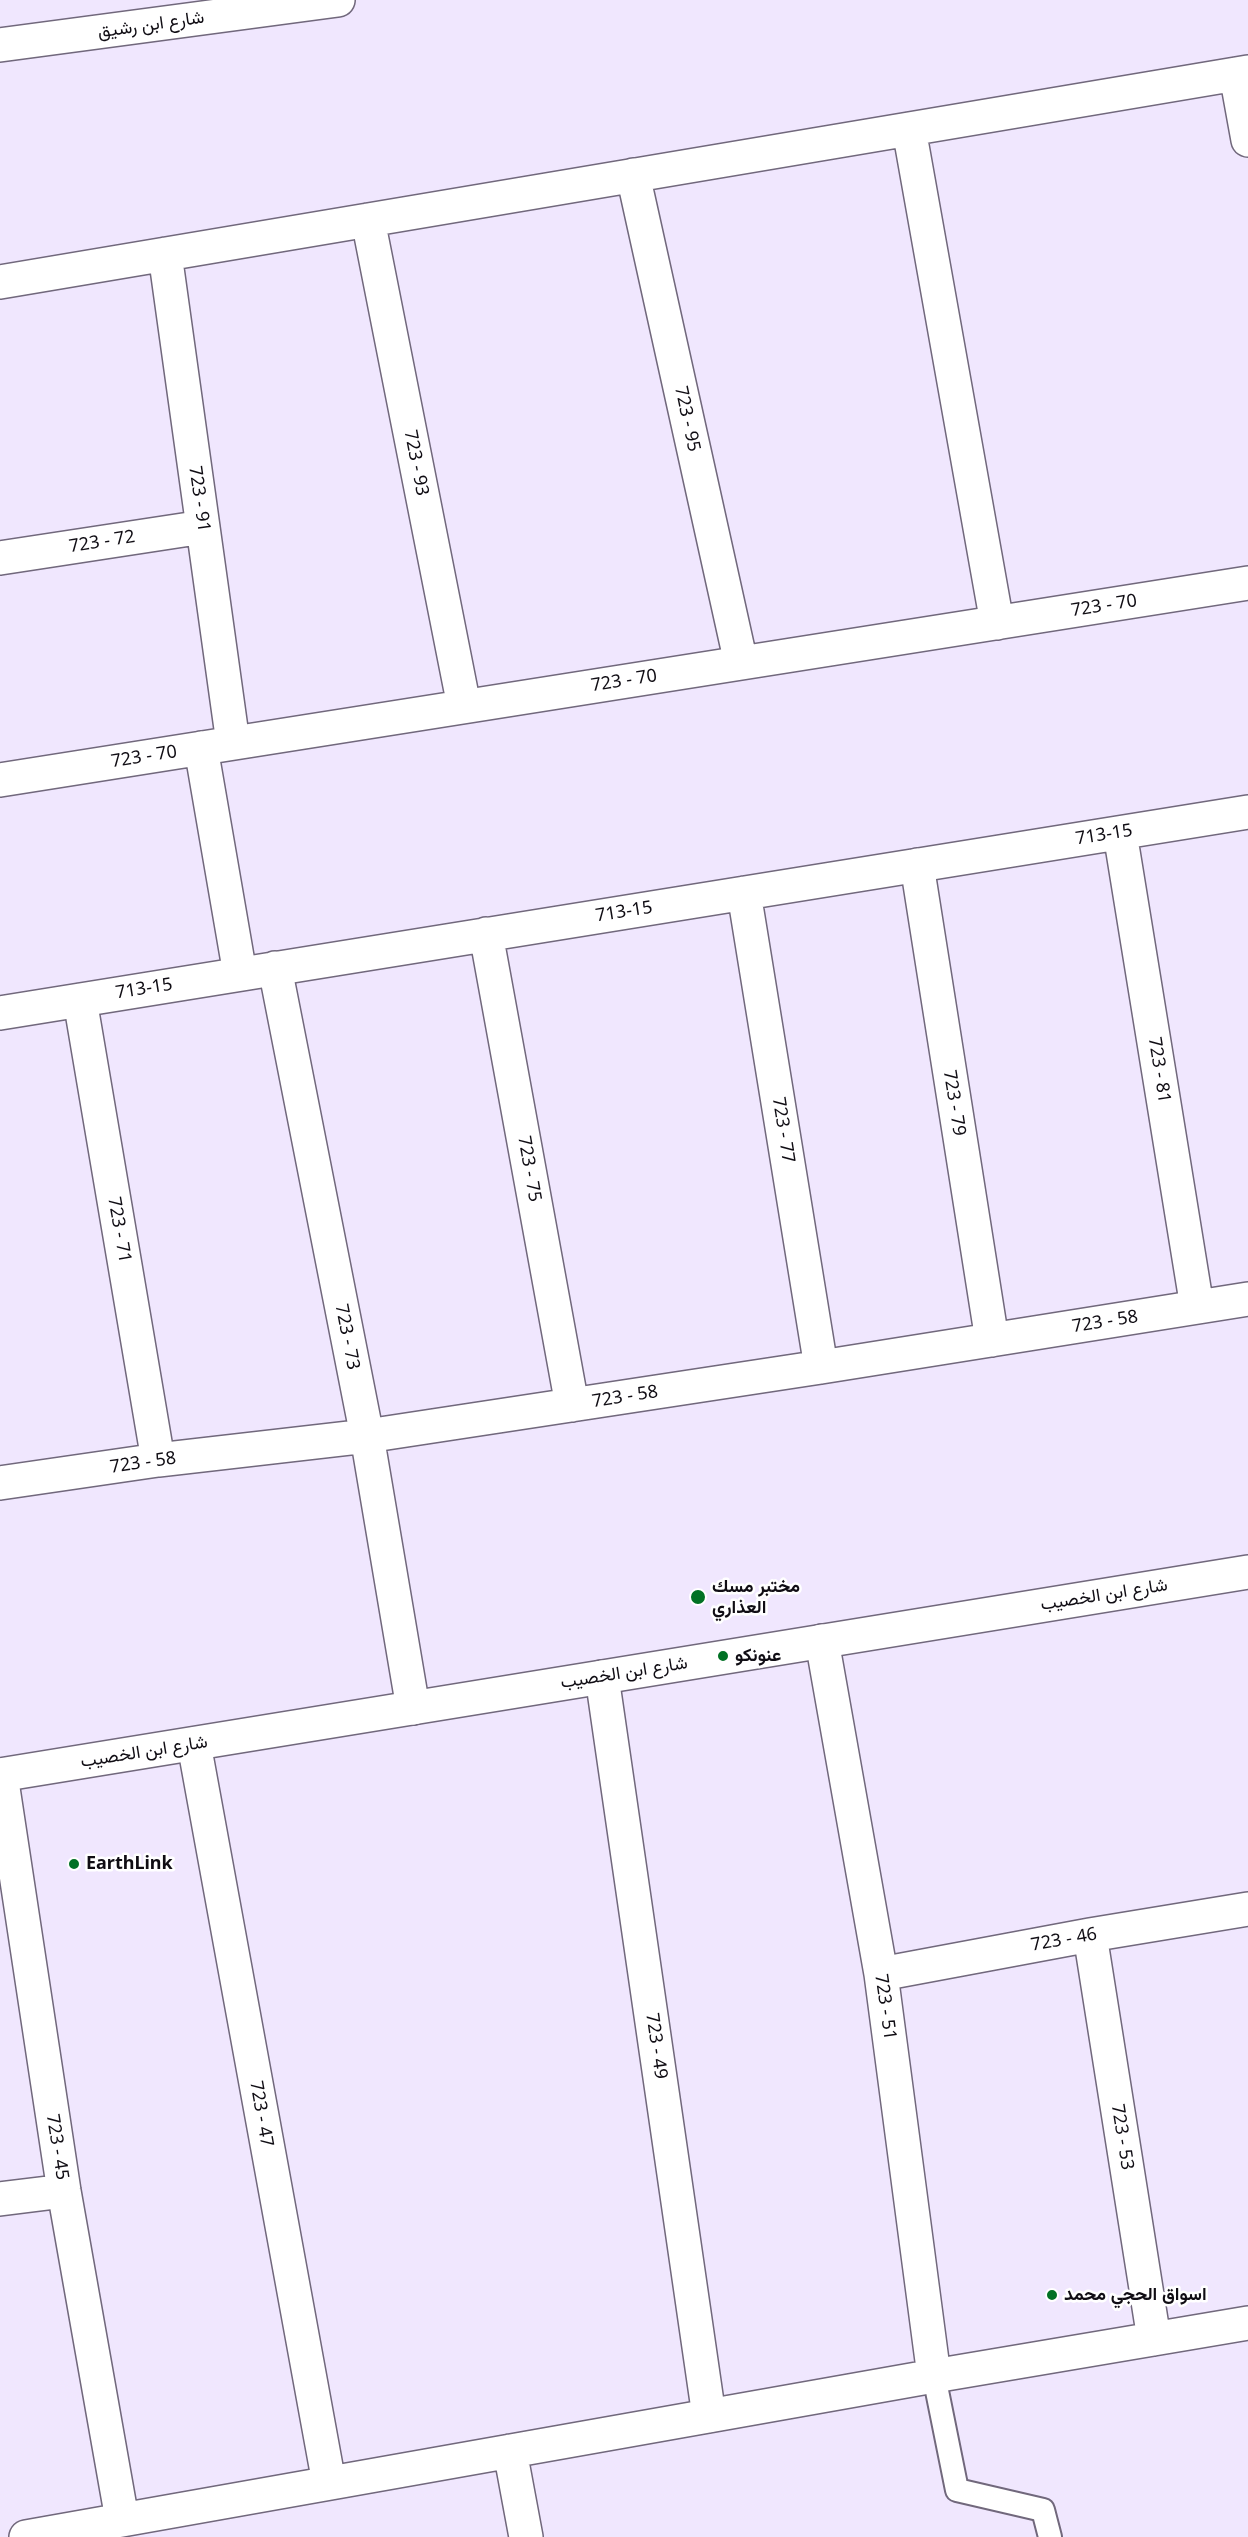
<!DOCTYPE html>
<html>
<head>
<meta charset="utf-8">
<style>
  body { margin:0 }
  canvas { display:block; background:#f0e7fe }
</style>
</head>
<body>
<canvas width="1248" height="2537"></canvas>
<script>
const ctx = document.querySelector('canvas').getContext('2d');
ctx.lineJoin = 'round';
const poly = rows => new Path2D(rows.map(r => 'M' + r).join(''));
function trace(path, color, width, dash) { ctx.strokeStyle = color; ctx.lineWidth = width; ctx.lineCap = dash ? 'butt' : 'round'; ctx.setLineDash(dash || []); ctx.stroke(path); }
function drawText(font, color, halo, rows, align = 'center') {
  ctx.font = font + ' "Noto Sans",Vazirmatn,sans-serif'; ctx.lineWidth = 5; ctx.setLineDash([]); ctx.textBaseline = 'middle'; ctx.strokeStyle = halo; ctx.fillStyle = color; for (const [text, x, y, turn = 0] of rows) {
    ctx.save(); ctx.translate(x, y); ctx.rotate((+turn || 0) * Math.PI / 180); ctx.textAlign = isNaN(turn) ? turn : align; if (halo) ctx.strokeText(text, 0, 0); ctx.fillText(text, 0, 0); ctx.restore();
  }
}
const lane = poly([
  [934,2376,957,2490,1043,2510,1050,2537]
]);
const street = poly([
  [0,45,338,0],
  [1236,74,1248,140],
  [909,129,997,623],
  [633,175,741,663],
  [368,220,464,706],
  [165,254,233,743],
  [0,282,1248,72],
  [0,558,203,527],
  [201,748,240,974],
  [0,780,1248,583],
  [1120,833,1197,1307],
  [917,865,992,1340],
  [744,893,821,1367],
  [486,934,572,1405],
  [275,968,367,1436,413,1708],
  [80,1000,158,1460],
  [0,1013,1248,812],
  [0,1483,158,1460,367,1436,821,1367,1248,1299],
  [822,1641,881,1974,934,2376],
  [602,1677,709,2416],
  [194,1744,329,2483],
  [1,1775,64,2191,122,2519],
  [1090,1935,1154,2339],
  [881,1974,1090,1935,1248,1909],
  [0,2199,64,2191],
  [510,2451,526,2537],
  [26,2537,934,2376,1248,2323]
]);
const secondary = poly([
  [0,1775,1248,1572]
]);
const markers = [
  [698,1597,8,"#017124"],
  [723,1656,6,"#017124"],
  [74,1864,6,"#017124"],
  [1052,2295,6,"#017124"]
];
const streetNames = [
  ["شارع ابن رشيق",151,25,-8],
  ["723 - 95",687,419,78],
  ["723 - 93",416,463,79],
  ["723 - 91",199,499,82],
  ["723 - 72",102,542,-9],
  ["723 - 70",1104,606,-9],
  ["723 - 70",624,681,-9],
  ["723 - 70",144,757,-9],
  ["713-15",1104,835,-9],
  ["713-15",624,912,-9],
  ["713-15",144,989,-9],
  ["723 - 81",1159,1070,81],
  ["723 - 79",954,1103,81],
  ["723 - 77",783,1130,81],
  ["723 - 75",529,1169,80],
  ["723 - 71",119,1230,80],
  ["723 - 58",1105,1322,-9],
  ["723 - 73",347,1337,79],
  ["723 - 58",625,1397,-9],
  ["723 - 58",143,1463,-8],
  ["شارع ابن الخصيب",1104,1595,-9],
  ["شارع ابن الخصيب",624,1673,-9],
  ["شارع ابن الخصيب",144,1752,-9],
  ["723 - 46",1064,1940,-10],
  ["723 - 51",885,2007,82],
  ["723 - 49",656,2046,82],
  ["723 - 47",261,2114,80],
  ["723 - 53",1122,2137,81],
  ["723 - 45",57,2147,81]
];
const poiNames = [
  ["مختبر مسك",712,1587],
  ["العذاري",712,1608],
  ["عنونكو",735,1656],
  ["EarthLink",86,1864],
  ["اسواق الحجي محمد",1064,2295]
];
trace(lane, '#71687c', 26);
trace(street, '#71687c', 36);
trace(secondary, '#71687c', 36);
trace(lane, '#fff', 22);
trace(street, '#fff', 33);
trace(secondary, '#fff', 33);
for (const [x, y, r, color] of markers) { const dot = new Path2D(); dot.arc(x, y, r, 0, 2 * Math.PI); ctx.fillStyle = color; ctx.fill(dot); trace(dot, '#fff', 2); }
drawText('18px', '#100d14', '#fff', streetNames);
drawText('bold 18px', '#100d14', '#fff', poiNames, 'left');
</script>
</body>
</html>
